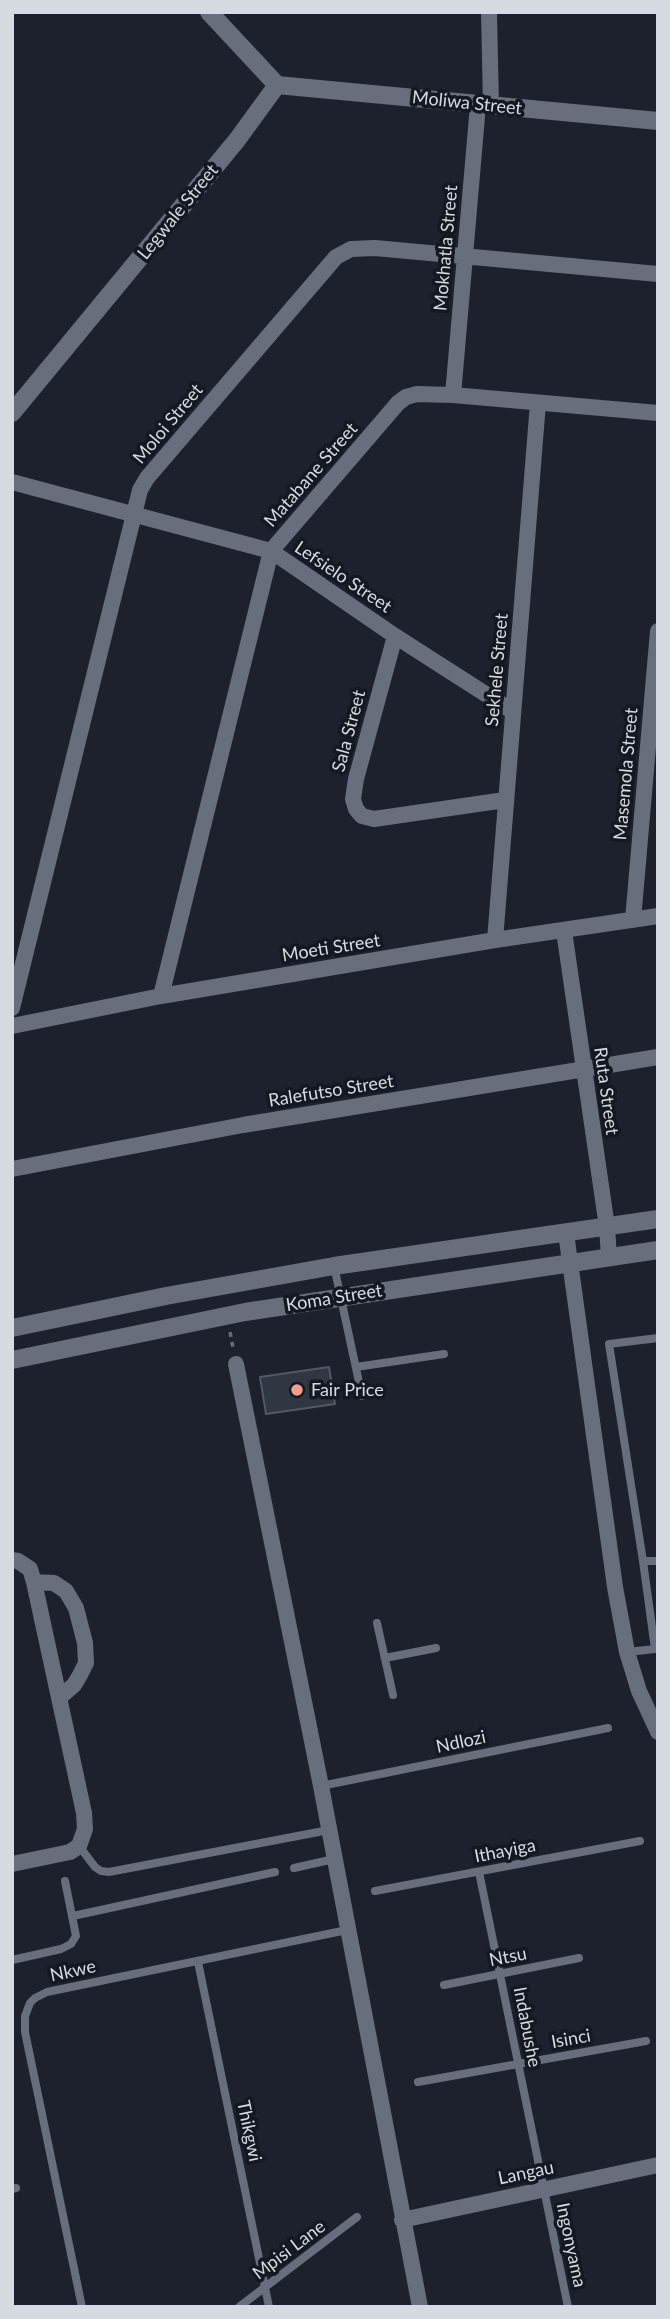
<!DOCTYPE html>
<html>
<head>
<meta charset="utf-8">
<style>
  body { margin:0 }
  #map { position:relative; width:670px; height:2319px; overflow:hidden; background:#1c212d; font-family:Lato,sans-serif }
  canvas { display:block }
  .frame { position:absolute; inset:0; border:14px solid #d6dae1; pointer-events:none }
</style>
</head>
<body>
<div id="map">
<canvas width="670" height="2319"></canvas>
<div class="frame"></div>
</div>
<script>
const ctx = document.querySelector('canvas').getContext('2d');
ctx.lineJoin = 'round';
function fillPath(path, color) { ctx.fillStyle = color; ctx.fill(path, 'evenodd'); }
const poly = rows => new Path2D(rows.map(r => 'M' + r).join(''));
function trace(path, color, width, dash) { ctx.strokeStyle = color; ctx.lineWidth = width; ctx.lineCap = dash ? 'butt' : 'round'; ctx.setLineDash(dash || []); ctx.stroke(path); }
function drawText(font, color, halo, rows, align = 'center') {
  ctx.font = font + ' Lato,sans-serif'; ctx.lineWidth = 7; ctx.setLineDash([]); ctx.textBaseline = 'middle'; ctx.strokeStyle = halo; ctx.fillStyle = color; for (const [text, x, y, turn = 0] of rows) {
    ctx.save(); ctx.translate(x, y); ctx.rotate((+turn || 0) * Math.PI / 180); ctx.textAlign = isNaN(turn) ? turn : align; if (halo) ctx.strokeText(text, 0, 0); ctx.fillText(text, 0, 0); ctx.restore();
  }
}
const building = poly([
  [329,1367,335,1404,266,1414,260,1377,329,1367]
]);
const path = poly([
  [230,1332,233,1348]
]);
const lane = poly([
  [334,1266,362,1396],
  [658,1338,609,1344,643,1561,658,1561],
  [356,1367,444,1354],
  [377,1623,393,1695],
  [627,1652,655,1649,643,1561],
  [385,1658,436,1648],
  [321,1786,608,1728],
  [79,1846,95,1867,101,1871,109,1872,329,1830],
  [294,1868,334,1859],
  [479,1872,568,2307],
  [375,1891,640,1841],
  [73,1916,275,1872],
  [12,1960,61,1949,71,1944,76,1936,65,1881],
  [198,1962,269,2307],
  [444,1985,579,1958],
  [418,2082,646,2041],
  [12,2189,16,2188],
  [82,2307,25,2032,25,2016,30,2003,35,1998,47,1992,347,1930],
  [239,2307,357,2217]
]);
const street = poly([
  [489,12,491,106],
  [453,395,478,105],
  [12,482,271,551,395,636,512,711],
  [395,636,356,779,353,799,356,809,362,816,374,819,505,800],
  [633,920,658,631],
  [564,931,607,1227,609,1257],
  [495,940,538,403],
  [161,996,271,551,398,403,406,397,417,394,453,395,658,413],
  [12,1008,140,490,147,478,336,257,351,249,375,248,658,274],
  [12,1026,161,996,495,940,658,916],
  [12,1169,243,1125,658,1057],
  [566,1233,615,1587,627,1652,639,1691,658,1732],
  [236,1364,321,1786,420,2307],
  [12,1560,18,1561,30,1569,34,1582,84,1813,85,1829,79,1846,70,1852,12,1864],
  [34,1582,54,1583,66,1591,76,1608,85,1643,86,1663,80,1675,74,1685,59,1698],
  [402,2220,658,2165]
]);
const secondary = poly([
  [209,12,277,85],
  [277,85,658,121],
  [12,413,237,140,277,85],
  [12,1328,166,1296,334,1266,658,1219],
  [12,1360,245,1312,658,1250]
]);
const markers = [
  [297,1390,7,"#f49d8b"]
];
const streetNames = [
  ["Moliwa Street",467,103,6],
  ["Legwale Street",178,212,-51],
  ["Mokhatla Street",446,248,-85],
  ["Moloi Street",168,424,-50],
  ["Matabane Street",311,475,-49],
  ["Lefsielo Street",343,577,34],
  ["Sekhele Street",497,670,-85],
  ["Sala Street",349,731,-75],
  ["Masemola Street",626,774,-85],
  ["Moeti Street",331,948,-9],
  ["Ralefutso Street",331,1091,-9],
  ["Ruta Street",606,1091,82],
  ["Koma Street",334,1298,-9],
  ["Ndlozi",461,1742,-12],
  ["Ithayiga",505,1851,-11],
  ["Ntsu",508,1957,-11],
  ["Nkwe",73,1971,-12],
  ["Indabushe",527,2027,79],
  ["Isinci",571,2039,-10],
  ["Thikgwi",249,2131,78],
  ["Langau",526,2173,-12],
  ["Ingonyama",571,2245,78],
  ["Mpisi Lane",289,2250,-37]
];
const poiNames = [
  ["Fair Price",311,1390]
];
fillPath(building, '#303642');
trace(building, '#525866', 2);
trace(path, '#676b75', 3.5, [5, 5]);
trace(lane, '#686e7c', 8);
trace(street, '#686e7c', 16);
trace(secondary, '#686e7c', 18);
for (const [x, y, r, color] of markers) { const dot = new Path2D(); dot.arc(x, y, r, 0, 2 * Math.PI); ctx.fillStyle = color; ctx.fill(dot); trace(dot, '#131823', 2.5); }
drawText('18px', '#d6dae1', '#131823', streetNames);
drawText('18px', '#d6dae1', '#131823', poiNames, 'left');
</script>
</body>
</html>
